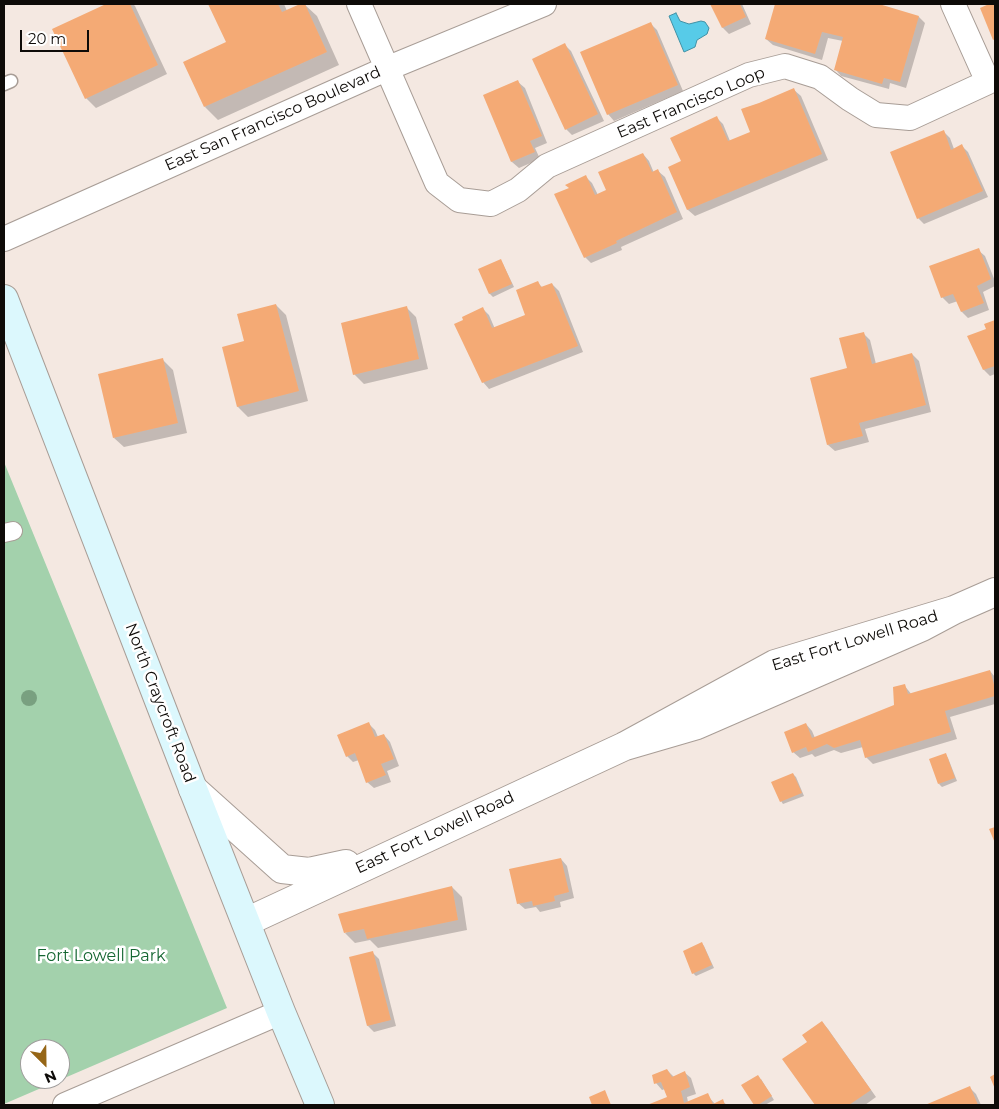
<!DOCTYPE html>
<html>
<head>
<meta charset="utf-8">
<style>
  body { margin:0 }
  #map { position:relative; width:999px; height:1109px; overflow:hidden; background:#f4e8e1; font-family:Montserrat,sans-serif }
  canvas { display:block }
  .frame { position:absolute; inset:0; border:5px solid #0e0b08; pointer-events:none }
  .north { position:absolute; left:20px; top:1039px; width:50px; height:50px; box-sizing:border-box; background:#fff; border:1px solid #9f9d9c; border-radius:50%; rotate:157deg; font-size:14px; font-weight:700; line-height:20px; text-align:center; color:#0e0b08 }
  .north::after { content:''; display:block; margin:auto; width:18px; height:22px; background:#966617; clip-path:polygon(50% 0,100% 100%,50% 72%,0 100%) }
  .scale { position:absolute; left:20px; top:30px; width:69px; height:22px; box-sizing:border-box; border:2px solid #0e0b08; border-top:0; padding-left:6px; font-size:15px; line-height:18px; white-space:nowrap; color:#0e0b08; -webkit-text-stroke:4px #fff; paint-order:stroke }
</style>
</head>
<body>
<div id="map">
<canvas width="999" height="1109"></canvas>
<div class="frame"></div>
<div class="north">N</div>
<div class="scale">20 m</div>
</div>
<script>
const ctx = document.querySelector('canvas').getContext('2d');
ctx.lineJoin = 'round';
function fillPath(path, color) { ctx.fillStyle = color; ctx.fill(path, 'evenodd'); }
const poly = rows => new Path2D(rows.map(r => 'M' + r).join(''));
function trace(path, color, width, dash) { ctx.strokeStyle = color; ctx.lineWidth = width; ctx.lineCap = dash ? 'butt' : 'round'; ctx.setLineDash(dash || []); ctx.stroke(path); }
function drawText(font, color, halo, rows, align = 'center') {
  ctx.font = font + ' Montserrat,sans-serif'; ctx.lineWidth = 5; ctx.setLineDash([]); ctx.textBaseline = 'middle'; ctx.strokeStyle = halo; ctx.fillStyle = color; for (const [text, x, y, turn = 0] of rows) {
    ctx.save(); ctx.translate(x, y); ctx.rotate((+turn || 0) * Math.PI / 180); ctx.textAlign = isNaN(turn) ? turn : align; if (halo) ctx.strokeText(text, 0, 0); ctx.fillText(text, 0, 0); ctx.restore();
  }
}
const green = poly([
  [4,462,227,1008,4,1104],
  [30,1049,60,1049,60,1079,30,1079]
]);
const water = poly([
  [676,13,680,21,689,24,701,21,705,22,709,28,707,34,697,40,695,47,684,52,669,16,676,13]
]);
const shadow = poly([
  [109,4,133,4,135,6,167,74,96,108,86,98,54,30],
  [210,4,284,4,287,11,304,4,317,16,339,65,218,120,205,107,227,43],
  [712,4,742,4,751,24,729,34,723,28],
  [777,4,874,4,919,17,925,23,906,88,890,83,889,89,841,76,835,69,843,41,828,38,822,60,773,45,766,39],
  [651,24,657,30,683,91,614,121,608,114],
  [565,45,571,51,604,121,572,135,566,129],
  [518,82,525,88,547,143,535,148,540,159,519,168,512,162,485,95],
  [794,90,801,96,828,160,695,216,688,210,670,167,682,162,717,118,723,124,730,141,752,133],
  [944,132,950,138,954,149,962,146,968,152,988,197,924,224,918,218],
  [643,154,649,161,654,173,658,171,665,177,683,219,621,247,622,250,591,263,585,257,571,189,586,177,592,183,598,195,608,191],
  [978,250,985,256,995,281,995,286,983,292,989,310,968,318,962,312,958,301,949,304,942,297],
  [500,261,503,264,514,287,493,297,490,294,480,270],
  [538,283,543,288,552,284,559,291,583,352,489,389,483,382,483,309,489,315,495,329,527,316],
  [276,305,286,315,308,401,248,417,238,407,224,348,245,342],
  [406,307,416,317,428,369,364,384,354,374],
  [995,322,995,374,990,376,984,370,988,330,985,325],
  [863,333,870,340,876,364,912,354,919,361,931,412,865,429,869,442,835,451,828,445,848,369],
  [163,360,173,370,187,433,124,447,114,438],
  [990,671,995,677,995,704,950,717,957,739,873,764,866,757,863,747,841,753,834,750,815,757,812,754,800,758,793,752,806,724,812,731,815,738,895,706,904,685,912,695],
  [369,724,375,730,378,737,384,735,390,742,399,766,387,771,391,782,374,788,367,782,359,760,353,762,347,756],
  [946,755,948,758,957,781,942,787,939,784],
  [793,774,796,777,804,796,783,804,781,801],
  [561,859,567,866,574,898,560,902,561,907,540,912,536,907,525,909,518,903],
  [452,887,462,897,467,930,378,948,370,940,355,943,345,933],
  [701,943,704,946,714,968,696,976,693,973],
  [373,953,379,959,396,1026,374,1032,368,1026],
  [822,1022,828,1029,876,1097,865,1105,816,1105,784,1059,808,1042],
  [667,1070,674,1077,684,1072,691,1078,696,1094,687,1097,688,1102,707,1095,715,1104,722,1101,727,1105,650,1105,669,1098,665,1089,662,1090,656,1083],
  [761,1079,774,1100,765,1105,756,1105,743,1086],
  [970,1088,976,1094,981,1105,928,1105]
]);
const building = poly([
  [106,4,130,4,158,65,85,99,52,29],
  [208,4,278,4,282,12,300,4,305,4,327,52,204,107,183,62,226,42],
  [710,4,740,4,746,17,722,28],
  [775,4,879,4,919,16,900,82,884,78,882,84,834,70,843,37,822,32,815,54,765,39],
  [989,4,995,4,995,39,993,40,980,8],
  [651,22,678,85,607,115,580,52],
  [565,43,598,114,565,130,532,59],
  [518,80,542,136,530,141,535,152,511,162,483,95],
  [794,88,822,154,687,210,668,167,681,161,670,138,717,116,728,141,750,132,741,109,759,103],
  [944,130,951,150,962,144,983,191,917,219,890,152],
  [643,153,652,172,658,169,677,212,616,241,617,243,584,258,554,194,569,188,565,185,586,175,595,195,606,190,598,172],
  [979,248,991,279,977,286,984,303,961,312,953,294,941,298,929,266],
  [501,259,512,284,489,294,478,269],
  [538,281,541,287,552,283,578,346,482,383,454,324,463,320,462,317,483,307,492,328,525,315,516,290],
  [276,304,299,391,237,407,222,347,244,341,237,314],
  [407,306,419,359,353,375,341,323],
  [995,320,995,366,983,370,967,336,986,329,984,324],
  [864,332,872,364,912,353,926,405,859,423,863,436,827,445,810,378,847,368,839,338],
  [163,358,178,423,113,438,98,374],
  [990,670,995,688,995,696,945,711,951,732,865,758,860,740,834,748,827,744,808,752,806,747,792,753,784,732,806,723,812,738,894,705,893,687,905,684,908,694],
  [369,722,375,737,384,734,394,759,381,764,386,775,366,783,355,753,346,757,337,735],
  [946,753,955,778,938,784,929,759],
  [793,773,802,793,780,802,771,782],
  [995,827,995,843,989,829],
  [561,858,569,892,554,896,555,901,533,906,532,901,517,904,509,869],
  [452,886,458,920,367,939,364,929,344,933,338,914],
  [702,942,712,965,692,974,683,951],
  [373,951,391,1020,367,1026,349,957],
  [822,1021,871,1090,849,1105,815,1105,782,1059,807,1042,802,1035],
  [667,1069,672,1077,685,1071,690,1087,681,1091,684,1103,708,1093,713,1104,723,1099,725,1105,647,1105,667,1097,661,1082,654,1084,652,1075],
  [995,1074,995,1089,990,1077],
  [758,1075,772,1096,758,1105,754,1105,741,1085],
  [970,1086,978,1105,925,1105],
  [605,1090,611,1105,592,1105,589,1097]
]);
const service = poly([
  [4,84,11,81]
]);
const pedestrian = poly([
  [4,533,13,531]
]);
const minor = poly([
  [359,4,437,183,459,200,491,204,518,190,547,166,749,75,785,66,820,77,850,99,876,115,910,118,988,82,953,4],
  [4,239,386,69,544,4],
  [65,1105,281,1012]
]);
const tertiary = poly([
  [954,610,995,592],
  [193,789,282,869,309,872,346,864],
  [246,922,625,746,775,664,954,610,922,627,697,725,625,746]
]);
const secondary = poly([
  [4,299,193,789,281,1012,320,1105]
]);
const trees = [
  [29,698]
];
const streetNames = [
  ["East Francisco Loop",691,103,-23],
  ["East San Francisco Boulevard",273,119,-24],
  ["East Fort Lowell Road",855,641,-17],
  ["North Craycroft Road",160,703,69],
  ["East Fort Lowell Road",435,833,-25]
];
const parkNames = [
  ["Fort Lowell Park",101,956]
];
fillPath(green, '#a3d1ac');
fillPath(water, '#57cbe8');
trace(water, '#4191a5', 1);
fillPath(shadow, '#0003');
fillPath(building, '#f4aa75');
trace(service, '#a89d96', 15);
trace(pedestrian, '#a89d96', 20);
trace(minor, '#a89d96', 26);
trace(tertiary, '#a89d96', 30);
trace(secondary, '#a89d96', 30);
trace(service, '#fff', 12);
trace(pedestrian, '#fff', 18);
trace(minor, '#fff', 24);
trace(tertiary, '#fff', 28);
trace(secondary, '#dcf8fd', 28);
ctx.fillStyle = '#79a080';
for (const [x, y] of trees) { ctx.beginPath(); ctx.arc(x, y, 8, 0, 2 * Math.PI); ctx.fill(); }
drawText('16px', '#0e0b08', '#fff', streetNames);
drawText('16px', '#146631', '#fff', parkNames);
</script>
</body>
</html>
